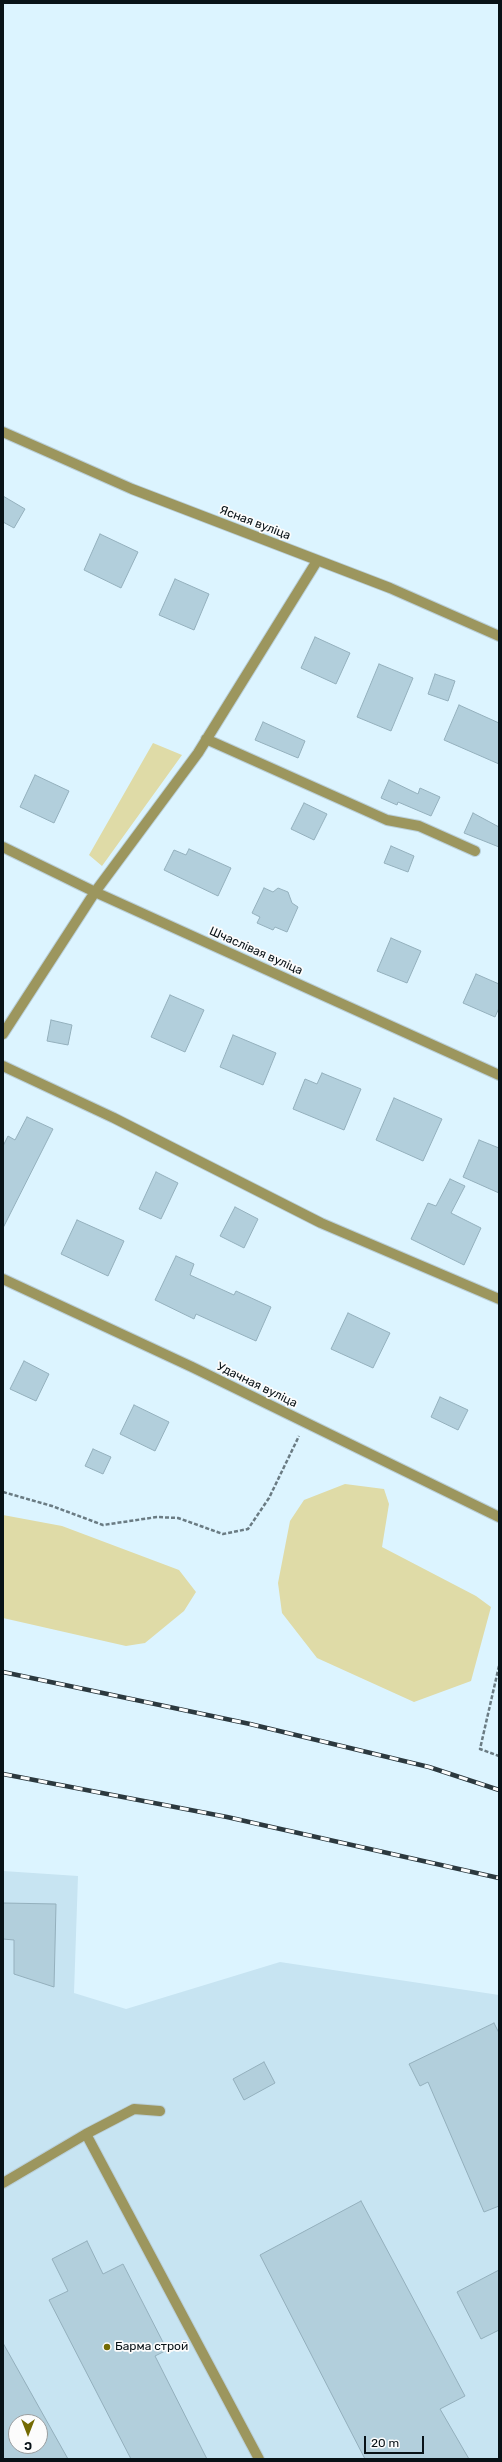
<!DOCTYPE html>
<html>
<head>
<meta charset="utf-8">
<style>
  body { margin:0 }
  #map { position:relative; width:502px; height:2462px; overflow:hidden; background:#dcf4ff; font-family:Rubik,sans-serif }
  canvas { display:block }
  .frame { position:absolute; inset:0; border:4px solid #081217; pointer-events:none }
  .north { position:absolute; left:8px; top:2414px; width:40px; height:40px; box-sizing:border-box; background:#fcfcfc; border:1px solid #9a9ea0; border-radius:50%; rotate:180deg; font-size:11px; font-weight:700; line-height:16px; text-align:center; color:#081217 }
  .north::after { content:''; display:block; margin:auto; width:14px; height:18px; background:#736a03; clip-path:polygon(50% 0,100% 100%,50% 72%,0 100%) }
  .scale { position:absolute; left:364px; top:2436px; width:60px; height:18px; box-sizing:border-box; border:2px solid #081217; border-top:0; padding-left:5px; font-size:12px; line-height:14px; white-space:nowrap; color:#081217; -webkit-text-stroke:3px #fcfcfc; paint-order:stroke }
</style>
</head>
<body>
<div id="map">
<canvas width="502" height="2462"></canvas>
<div class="frame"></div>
<div class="north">С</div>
<div class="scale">20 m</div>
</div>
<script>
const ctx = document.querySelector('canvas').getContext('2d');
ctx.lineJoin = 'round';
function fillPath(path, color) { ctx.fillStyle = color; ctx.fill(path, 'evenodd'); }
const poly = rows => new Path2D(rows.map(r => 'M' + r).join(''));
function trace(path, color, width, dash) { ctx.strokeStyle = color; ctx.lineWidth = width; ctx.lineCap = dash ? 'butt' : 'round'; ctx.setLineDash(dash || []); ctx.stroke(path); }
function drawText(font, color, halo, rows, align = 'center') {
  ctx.font = font + ' Rubik,sans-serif'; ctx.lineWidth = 3.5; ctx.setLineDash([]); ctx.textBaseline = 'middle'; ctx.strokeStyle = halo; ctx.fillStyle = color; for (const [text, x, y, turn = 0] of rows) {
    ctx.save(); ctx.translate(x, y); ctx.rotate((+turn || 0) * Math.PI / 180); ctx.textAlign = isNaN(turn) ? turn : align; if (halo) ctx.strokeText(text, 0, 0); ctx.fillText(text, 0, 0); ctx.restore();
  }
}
const built = poly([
  [3,1871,78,1876,74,1993,126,2009,280,1962,499,1995,499,2459,3,2459],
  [16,2422,40,2422,40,2446,16,2446]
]);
const green = poly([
  [153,743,182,755,102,866,89,855],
  [345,1484,384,1489,389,1504,382,1547,476,1596,491,1607,471,1681,414,1702,317,1658,282,1613,278,1583,290,1521,304,1500],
  [3,1515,62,1526,179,1570,196,1592,184,1611,145,1643,126,1646,3,1618]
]);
const building = poly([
  [3,496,25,509,14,528,3,522,3,496],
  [100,534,138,552,121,588,84,570,100,534],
  [175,579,209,594,194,630,159,615,175,579],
  [315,637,350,653,336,684,301,668,315,637],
  [379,664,413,678,391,731,357,717,379,664],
  [435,674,455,681,448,701,428,694,435,674],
  [459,705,499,723,499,764,444,740,459,705],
  [263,722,305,741,298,758,255,740,263,722],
  [35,775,69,791,54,823,20,807,35,775],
  [389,780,418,794,420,788,440,797,431,816,398,802,397,805,381,798,389,780],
  [304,803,327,814,314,840,291,829,304,803],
  [473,813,499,827,499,847,464,833,473,813],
  [391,846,414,856,408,872,384,863,391,846],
  [189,849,231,868,218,896,164,870,174,850,186,855,189,849],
  [264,888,273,892,278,888,288,892,292,903,298,907,287,932,275,927,273,930,257,923,260,917,252,913,264,888],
  [391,938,421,951,407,983,377,971,391,938],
  [476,974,499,984,499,1008,495,1017,463,1003,476,974],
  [170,995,204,1010,185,1052,151,1037,170,995],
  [51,1020,72,1025,68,1045,47,1041,51,1020],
  [233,1035,276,1053,263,1085,220,1067,233,1035],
  [322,1073,361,1089,344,1130,293,1109,305,1079,317,1084,322,1073],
  [394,1098,442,1119,423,1161,376,1140,394,1098],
  [27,1117,53,1129,3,1228,3,1146,8,1136,15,1140,27,1117],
  [479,1140,499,1148,499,1193,463,1177,479,1140],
  [156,1172,178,1183,161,1219,139,1209,156,1172],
  [450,1179,465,1186,451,1213,481,1228,464,1265,411,1239,428,1203,436,1206,450,1179],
  [235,1207,258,1219,244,1248,220,1236,235,1207],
  [77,1220,124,1241,108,1276,61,1254,77,1220],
  [176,1256,194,1264,190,1275,234,1295,236,1291,271,1307,256,1341,196,1314,194,1319,155,1300,176,1256],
  [348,1313,390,1333,373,1368,331,1349,348,1313],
  [24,1361,49,1374,36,1401,10,1389,24,1361],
  [440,1397,468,1410,458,1430,431,1417,440,1397],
  [134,1405,169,1422,155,1451,120,1434,134,1405],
  [93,1449,111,1457,103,1474,85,1466,93,1449],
  [3,1903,56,1904,54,1987,14,1974,14,1940,3,1939,3,1903],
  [494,2023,499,2033,499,2206,484,2212,428,2082,420,2086,409,2064,494,2023],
  [264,2062,275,2083,244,2100,233,2079,264,2062],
  [361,2201,465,2396,440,2409,469,2459,365,2459,260,2255,361,2201],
  [87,2241,103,2274,123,2264,167,2350,155,2356,207,2459,131,2459,49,2300,68,2291,52,2259,87,2241],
  [499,2270,499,2330,481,2339,457,2292,499,2270],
  [3,2343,68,2459,3,2459,3,2343],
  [16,2422,40,2422,40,2446,16,2446,16,2422]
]);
const path = poly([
  [3,1492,52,1506,103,1525,157,1517,178,1518,223,1534,248,1529,269,1498,299,1436],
  [499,1666,480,1749,499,1756]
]);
const minor = poly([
  [3,432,132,489,390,588,499,636],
  [206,739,387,820,419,826,475,851],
  [3,847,95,892,499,1075],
  [3,1034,95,892,198,753,317,561],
  [3,1066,114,1118,321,1223,499,1299],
  [3,1279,192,1367,499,1517],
  [86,2134,259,2459],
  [3,2183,86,2134,134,2109,160,2111]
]);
const rail = poly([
  [3,1672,250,1724,429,1767,499,1790],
  [3,1774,227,1817,499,1878]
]);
const markers = [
  [107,2347,4,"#736a03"]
];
const streetNames = [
  ["Ясная вуліца",255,523,21],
  ["Шчаслівая вуліца",256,951,24],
  ["Удачная вуліца",257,1385,26]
];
const poiNames = [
  ["Барма строй",115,2347]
];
fillPath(built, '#c7e4f2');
fillPath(green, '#dfdba7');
fillPath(building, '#b2cfdc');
trace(building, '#94b0bd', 1);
trace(minor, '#bad0da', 12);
trace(path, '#6a7b83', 2.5, [4, 2]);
trace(minor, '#9c965e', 10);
trace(rail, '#2c393f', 4.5);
trace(rail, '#fcfcfc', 3, [9]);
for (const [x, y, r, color] of markers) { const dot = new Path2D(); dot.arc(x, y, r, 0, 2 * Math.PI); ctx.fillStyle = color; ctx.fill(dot); trace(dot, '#fcfcfc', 1.5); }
drawText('12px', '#081217', '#fcfcfc', streetNames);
drawText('12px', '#081217', '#fcfcfc', poiNames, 'left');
</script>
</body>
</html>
